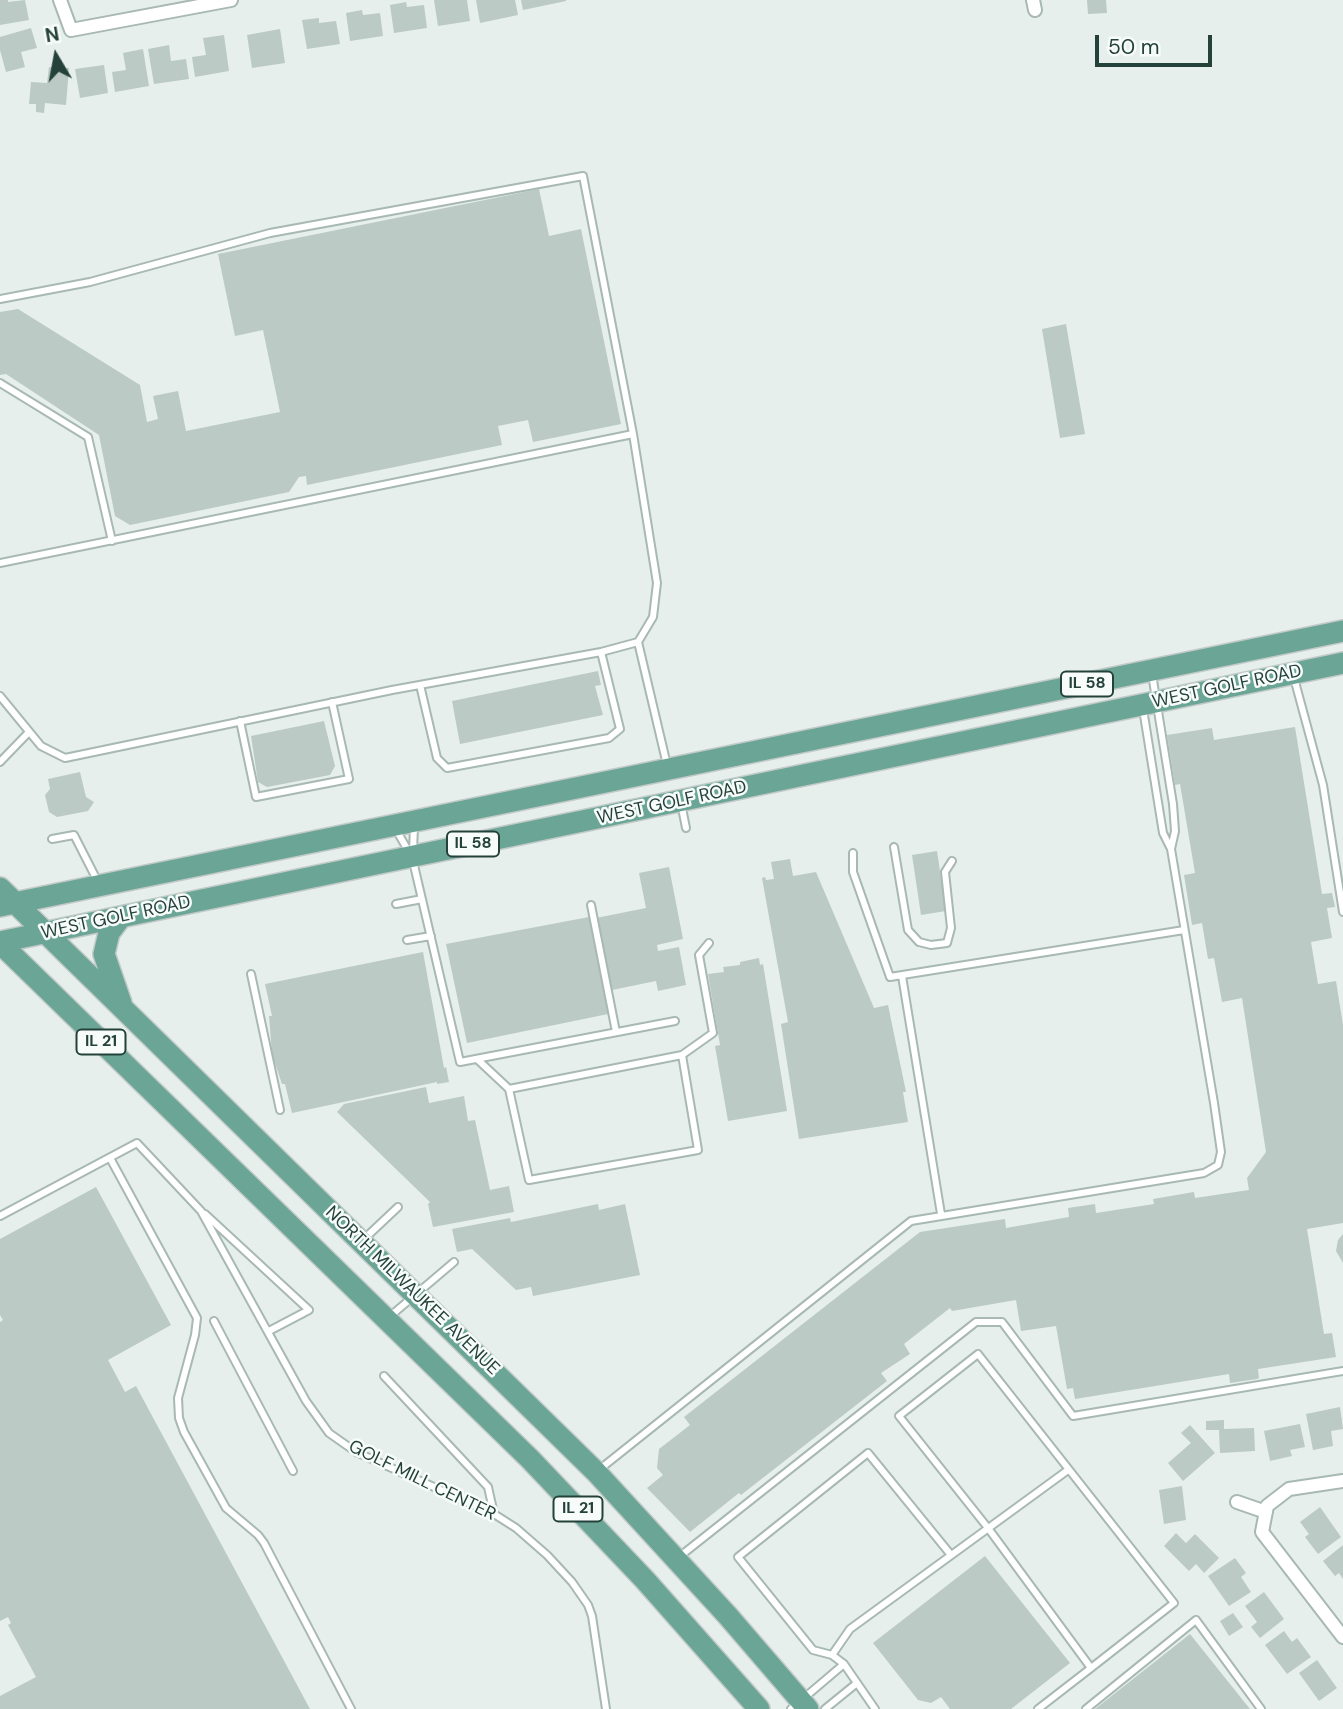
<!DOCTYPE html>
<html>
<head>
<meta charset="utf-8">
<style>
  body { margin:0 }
  #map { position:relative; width:1343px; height:1709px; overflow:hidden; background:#e6efeb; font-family:"DM Sans",sans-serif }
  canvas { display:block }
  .north { position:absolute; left:21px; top:21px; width:70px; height:70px; -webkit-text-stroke:5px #f7fbf9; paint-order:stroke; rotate:350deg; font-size:19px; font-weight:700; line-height:28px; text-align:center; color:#24423a }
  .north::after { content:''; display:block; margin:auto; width:24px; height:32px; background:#24423a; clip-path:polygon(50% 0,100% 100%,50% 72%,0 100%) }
  .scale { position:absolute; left:1095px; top:35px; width:117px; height:32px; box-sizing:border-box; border:4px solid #24423a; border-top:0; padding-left:9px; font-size:21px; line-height:24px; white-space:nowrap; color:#24423a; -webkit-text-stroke:5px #f7fbf9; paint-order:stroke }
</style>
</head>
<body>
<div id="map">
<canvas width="1343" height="1709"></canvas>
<div class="north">N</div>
<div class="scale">50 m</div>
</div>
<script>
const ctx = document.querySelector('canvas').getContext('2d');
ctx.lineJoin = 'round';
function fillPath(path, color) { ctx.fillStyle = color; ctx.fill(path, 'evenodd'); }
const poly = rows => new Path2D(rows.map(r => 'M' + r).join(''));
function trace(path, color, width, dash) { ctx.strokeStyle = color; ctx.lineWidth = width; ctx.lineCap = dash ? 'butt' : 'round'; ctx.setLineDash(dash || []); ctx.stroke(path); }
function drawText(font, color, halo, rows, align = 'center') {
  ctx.font = font + ' "DM Sans",sans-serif'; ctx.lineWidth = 5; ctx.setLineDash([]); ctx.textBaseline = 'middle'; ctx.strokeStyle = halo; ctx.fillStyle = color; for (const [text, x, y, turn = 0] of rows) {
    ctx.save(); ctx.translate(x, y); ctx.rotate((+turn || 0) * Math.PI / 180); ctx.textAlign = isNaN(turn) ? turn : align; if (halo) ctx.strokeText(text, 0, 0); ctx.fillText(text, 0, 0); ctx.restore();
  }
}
const building = poly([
  [0,0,8,0,8,2,25,0,29,20,0,25],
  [434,0,467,0,470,21,438,26],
  [476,0,515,0,518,15,480,23],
  [521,0,566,0,566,1,523,10],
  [1087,0,1106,0,1107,13,1088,14],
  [406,2,407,7,424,5,427,28,394,33,390,5],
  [362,10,363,15,380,13,383,36,350,41,346,13],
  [319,18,319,23,336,21,340,44,307,49,302,20],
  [31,28,37,48,21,52,25,67,6,72,0,50,0,37],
  [280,29,285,63,252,68,247,35],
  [224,35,229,71,195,77,192,57,206,55,203,38],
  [169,45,171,61,186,59,189,79,154,84,148,49],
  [143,49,149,86,115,92,112,72,126,70,123,53],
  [104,65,108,93,80,98,75,69],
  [49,67,69,68,66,105,45,103,44,113,36,112,36,104,29,104,31,82,47,83],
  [539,189,549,236,581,229,621,424,533,442,528,420,498,426,502,445,307,485,306,476,299,477,289,492,130,525,115,516,99,435,6,374,0,375,0,312,18,309,140,385,147,422,158,419,153,396,178,391,186,431,280,412,263,330,235,336,218,254],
  [1066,324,1085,434,1060,438,1042,329],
  [598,671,601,685,595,686,603,715,460,744,452,701],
  [324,721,335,766,330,775,267,787,258,782,251,736],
  [1295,727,1322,894,1332,893,1335,907,1327,908,1332,938,1311,942,1318,984,1336,981,1343,1025,1343,1223,1307,1229,1324,1334,1332,1333,1336,1357,1258,1369,1259,1378,1257,1379,1230,1383,1229,1374,1075,1399,1073,1388,1067,1389,1056,1326,1021,1331,1016,1300,952,1311,950,1308,904,1344,910,1354,881,1373,887,1381,741,1495,739,1493,690,1532,647,1488,663,1475,657,1468,659,1449,690,1425,684,1417,920,1232,1005,1219,1006,1228,1069,1217,1068,1208,1095,1204,1096,1213,1154,1204,1153,1199,1194,1192,1195,1198,1249,1190,1247,1178,1266,1152,1242,998,1222,1002,1214,958,1208,959,1202,923,1192,925,1184,875,1195,873,1180,784,1175,785,1167,735,1212,728,1214,740],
  [80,772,86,797,94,802,88,811,57,817,49,812,45,795,50,789,48,779],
  [937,851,946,911,921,915,912,855],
  [790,859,793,876,816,872,874,1008,888,1005,906,1092,903,1092,908,1122,799,1139,781,1024,788,1022,762,878,765,877,766,880,774,879,771,862],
  [669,867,683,939,657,945,658,951,679,947,686,985,658,991,656,981,612,990,596,918,646,908,639,873],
  [589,917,608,1014,467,1043,446,944],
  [423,952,444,1068,446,1067,449,1082,437,1084,437,1082,292,1113,285,1084,282,1084,272,1054,269,1016,272,1016,265,984],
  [759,958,760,965,763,964,787,1111,728,1121,715,1046,720,1045,708,974,724,972,723,967,740,965,740,962],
  [426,1087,429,1103,464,1096,468,1121,475,1120,490,1190,509,1186,514,1212,433,1227,428,1204,430,1202,337,1112,344,1104],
  [96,1187,171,1325,108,1360,125,1392,136,1386,310,1709,0,1709,0,1696,36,1677,8,1625,11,1623,8,1617,0,1621,0,1322,3,1320,0,1315,0,1239],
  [598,1204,599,1210,625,1204,640,1275,533,1296,531,1287,516,1290,472,1249,457,1252,452,1229,510,1218,511,1222],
  [1343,1234,1343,1263,1336,1251,1338,1240],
  [1340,1407,1343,1429,1331,1431,1333,1446,1313,1450,1306,1414],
  [1224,1420,1224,1429,1254,1428,1255,1451,1220,1453,1219,1430,1206,1430,1206,1421],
  [1300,1424,1305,1447,1290,1450,1292,1456,1270,1461,1264,1431],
  [1190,1425,1215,1453,1183,1481,1168,1463,1191,1443,1181,1433],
  [1182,1486,1186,1520,1164,1524,1159,1490],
  [1320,1507,1341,1537,1318,1554,1305,1537,1309,1534,1300,1522],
  [1176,1533,1186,1543,1195,1534,1219,1558,1204,1573,1196,1564,1189,1571,1164,1546],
  [1343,1545,1343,1579,1339,1573,1335,1576,1323,1561],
  [985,1556,1070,1663,1011,1709,950,1709,941,1697,931,1703,918,1700,873,1643],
  [1235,1558,1246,1573,1241,1577,1251,1592,1229,1606,1208,1576],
  [1264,1592,1284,1619,1260,1638,1251,1627,1257,1622,1245,1606],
  [1233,1613,1243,1627,1229,1636,1220,1621],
  [1284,1631,1292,1642,1297,1638,1311,1657,1287,1674,1265,1645],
  [1190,1634,1250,1709,1095,1709],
  [1317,1660,1337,1688,1319,1701,1299,1673]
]);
const service = poly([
  [0,299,90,282,270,233,583,176,633,434],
  [0,383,88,437,112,541],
  [0,563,633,434,657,583,653,617,638,642,667,765],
  [1152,674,1173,804,1175,831,1171,849],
  [1294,678,1323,785,1343,912],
  [420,685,437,758,447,768,609,738,620,729,601,652],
  [0,696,41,746,65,758,392,690,601,652,638,642],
  [240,721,256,797,349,779,332,702],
  [0,762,29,732],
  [681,803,686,828],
  [395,828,409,852],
  [52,839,74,835,98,882],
  [894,847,908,930,919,942,931,945,947,943,951,928,945,872,952,861],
  [413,851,414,827],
  [853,853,853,872,890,977,1184,930],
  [413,861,460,1062,675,1021],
  [396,904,422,899],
  [591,905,616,1032],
  [407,940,431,936],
  [251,974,280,1110],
  [902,976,941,1214],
  [477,1059,509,1089,529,1180,698,1150,682,1055],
  [509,1089,682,1055,713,1033,699,955,709,943],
  [110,1158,197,1318,195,1335,178,1398,179,1418,184,1432,226,1508,258,1535,264,1543,351,1709],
  [205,1214,309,1310,269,1331],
  [0,1216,137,1143,201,1211,306,1401,329,1433,356,1452,494,1514,516,1528,547,1555,572,1582,588,1605,592,1616,606,1709],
  [363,1240,398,1207],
  [388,1318,454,1262],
  [214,1321,293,1471],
  [384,1376,488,1487,494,1514],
  [600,1469,911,1221,1204,1173,1218,1165,1221,1152,1214,1103,1171,849,1163,833,1143,709],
  [679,1557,976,1322,1002,1322,1073,1416,1343,1371],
  [832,1655,850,1629,1068,1470],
  [791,1709,844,1664],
  [825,1709,857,1683],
  [875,1709,844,1664,832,1655,813,1650,738,1557,868,1453,951,1555],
  [1038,1709,1091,1668,1174,1603,978,1354,899,1416,988,1528,1091,1668],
  [1086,1709,1196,1620,1261,1709]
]);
const minor = poly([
  [60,0,71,30,231,0],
  [1033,0,1035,10],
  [1343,1481,1289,1489,1267,1506,1262,1532,1343,1637],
  [1237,1502,1266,1512]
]);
const primary = poly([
  [0,888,596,1472,728,1616,808,1709],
  [0,906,1343,631],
  [0,942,1343,663],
  [0,943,530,1459,645,1580,759,1709],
  [121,1003,104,954,109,933,121,917]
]);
const shields = [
  [1087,684,52],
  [473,844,52],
  [101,1042,49],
  [578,1509,49]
];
const shieldNames = [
  ["IL 58",1087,684],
  ["IL 58",473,844],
  ["IL 21",101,1042],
  ["IL 21",578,1509]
];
const streetNames = [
  ["WEST GOLF ROAD",1227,687,-12],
  ["WEST GOLF ROAD",672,803,-12],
  ["WEST GOLF ROAD",116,918,-12],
  ["NORTH MILWAUKEE AVENUE",412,1291,44],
  ["GOLF MILL CENTER",422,1481,26]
];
fillPath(building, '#bbcac4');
trace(service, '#a8b8b2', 10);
trace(minor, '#a8b8b2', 16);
trace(primary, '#c2cac8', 24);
trace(service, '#fff', 6);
trace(minor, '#fff', 12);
trace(primary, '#6aa596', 21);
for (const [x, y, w] of shields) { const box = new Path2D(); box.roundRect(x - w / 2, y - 12.5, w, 25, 5); ctx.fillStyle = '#f7fbf9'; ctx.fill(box); trace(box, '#24423a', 2); }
drawText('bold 16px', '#24423a', null, shieldNames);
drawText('18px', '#24423a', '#f7fbf9', streetNames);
</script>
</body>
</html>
